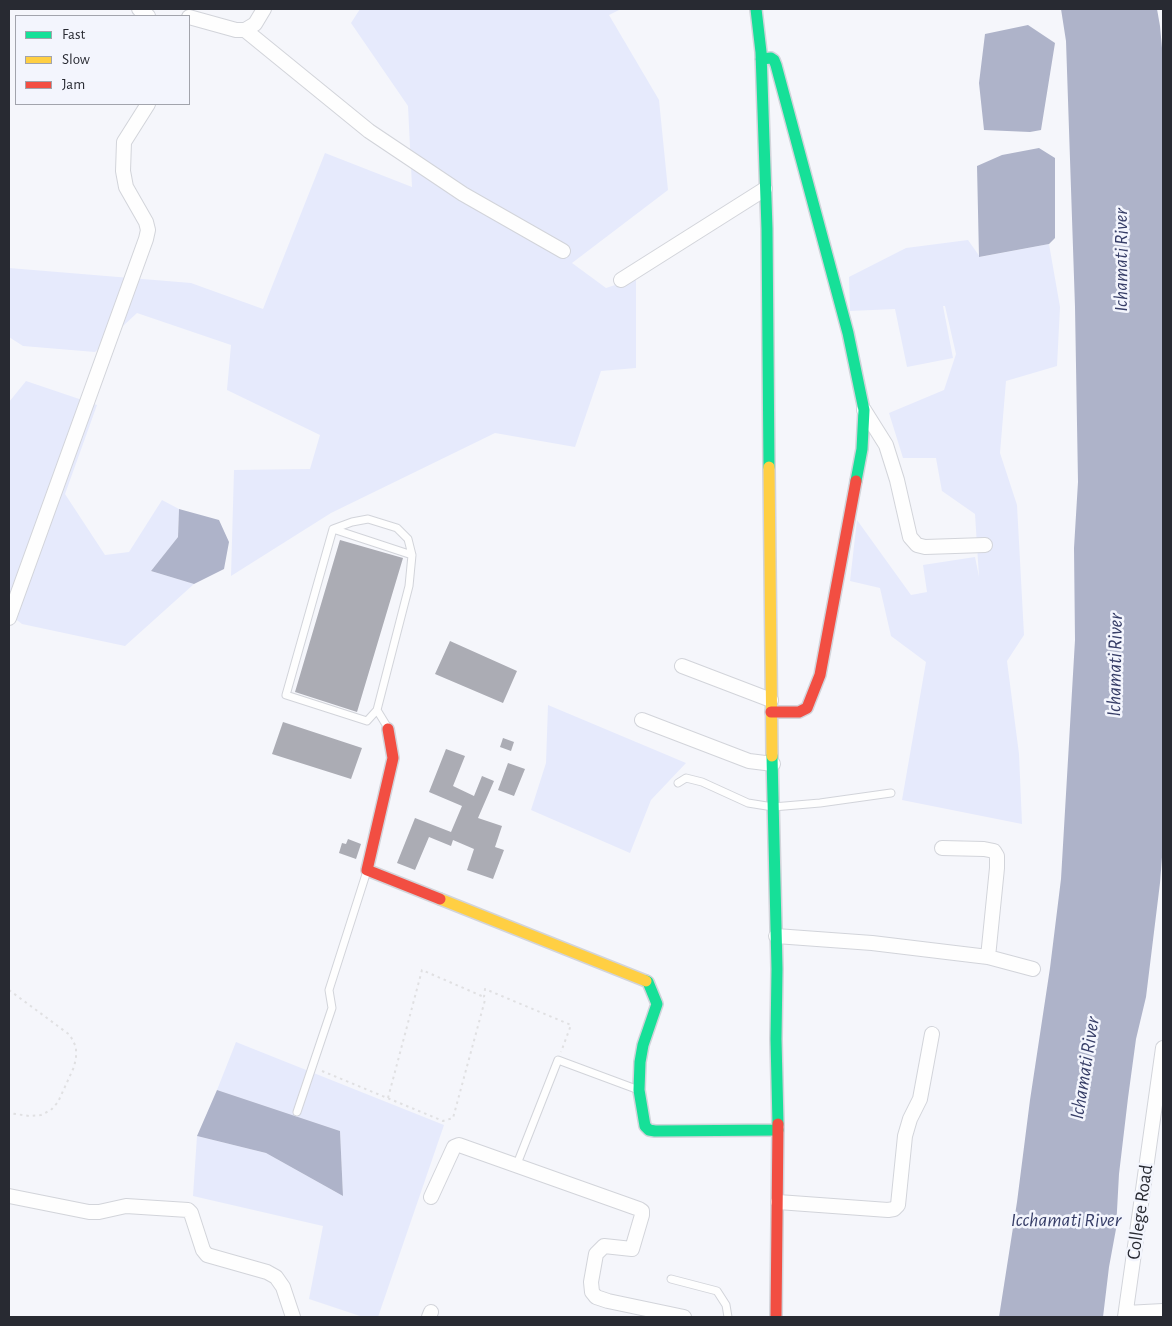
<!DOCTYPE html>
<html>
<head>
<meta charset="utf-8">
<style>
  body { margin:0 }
  #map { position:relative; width:1172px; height:1326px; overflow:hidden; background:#f5f6fb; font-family:"Alegreya Sans",sans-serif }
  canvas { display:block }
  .frame { position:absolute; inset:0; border:10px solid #282a32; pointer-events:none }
  .legend { position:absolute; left:15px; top:15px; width:175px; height:90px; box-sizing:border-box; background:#f3f5fd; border:1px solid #a2a4ac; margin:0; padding:6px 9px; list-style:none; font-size:15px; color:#282a32 }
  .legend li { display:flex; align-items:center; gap:10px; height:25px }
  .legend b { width:25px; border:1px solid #a2a4ac }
</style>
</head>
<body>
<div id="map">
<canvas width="1172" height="1326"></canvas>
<div class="frame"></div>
<ul class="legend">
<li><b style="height:6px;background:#16e098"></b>Fast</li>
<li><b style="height:6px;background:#ffcf43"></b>Slow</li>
<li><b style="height:6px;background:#f24e42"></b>Jam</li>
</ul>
</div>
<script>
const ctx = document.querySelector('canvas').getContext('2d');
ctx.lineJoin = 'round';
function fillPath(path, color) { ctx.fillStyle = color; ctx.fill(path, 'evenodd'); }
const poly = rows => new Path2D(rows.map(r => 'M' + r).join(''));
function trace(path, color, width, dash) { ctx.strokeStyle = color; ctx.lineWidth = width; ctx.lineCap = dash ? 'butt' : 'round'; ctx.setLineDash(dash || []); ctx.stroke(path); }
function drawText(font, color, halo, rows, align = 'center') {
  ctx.font = font + ' "Alegreya Sans",sans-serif'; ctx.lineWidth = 5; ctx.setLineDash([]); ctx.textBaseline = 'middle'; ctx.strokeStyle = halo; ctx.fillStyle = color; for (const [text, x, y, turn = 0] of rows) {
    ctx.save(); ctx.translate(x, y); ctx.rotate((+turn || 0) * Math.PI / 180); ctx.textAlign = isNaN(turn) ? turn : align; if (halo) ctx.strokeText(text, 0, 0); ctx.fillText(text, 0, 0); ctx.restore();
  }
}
const green = poly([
  [360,9,621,9,609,15,659,100,668,190,572,263,606,288,636,278,636,368,601,371,575,447,495,433,331,513,231,576,234,470,310,469,320,435,227,390,231,345,137,313,95,352,23,346,9,337,9,268,191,283,263,309,325,153,412,187,408,106,351,23],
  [968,240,980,257,1049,244,1060,307,1057,366,1006,381,1000,453,1017,505,1024,635,1007,661,1019,754,1022,824,902,800,926,662,891,636,880,588,850,581,857,520,911,595,927,592,923,565,975,557,979,577,975,514,942,491,936,458,903,458,889,413,944,390,956,354,945,306,943,306,953,358,907,367,895,309,850,311,849,277,906,248],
  [26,381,97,405,65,494,105,555,129,552,162,500,179,509,178,537,151,571,194,584,125,646,22,624,9,614,9,402],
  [548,705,686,763,651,800,630,853,531,810,546,763],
  [236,1042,444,1125,378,1317,363,1317,309,1299,323,1226,193,1196,197,1136,266,1153,343,1196,340,1131,217,1090]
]);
const water = poly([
  [1061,9,1157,9,1160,26,1163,59,1163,844,1160,883,1146,997,1136,1039,1128,1098,1119,1174,1116,1229,1109,1267,1103,1317,999,1317,1017,1202,1030,1100,1050,968,1061,879,1075,640,1074,548,1078,482,1075,307,1066,41],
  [1028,25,1055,43,1041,130,1030,132,984,130,979,83,985,34],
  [1039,148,1055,158,1055,238,1049,244,979,257,977,166,1002,155],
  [179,509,219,520,229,542,224,569,194,584,151,571,178,537],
  [217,1090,340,1131,343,1196,266,1153,197,1136]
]);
const building = poly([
  [340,540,403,558,357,712,295,692],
  [450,641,517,671,503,703,435,674],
  [283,722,362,748,351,779,272,754],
  [503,738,514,742,511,751,500,747],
  [446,749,465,756,453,786,474,796,482,776,494,781,478,818,502,826,495,847,504,850,493,879,467,870,474,849,453,840,451,846,429,837,415,870,397,863,415,818,451,832,462,806,429,792],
  [508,763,525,769,514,796,498,790],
  [348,839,361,844,356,859,339,853,342,843,346,844]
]);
const path = poly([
  [9,990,70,1035,76,1047,76,1058,74,1067,58,1102,51,1110,41,1115,29,1116,9,1113],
  [322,1071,443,1121,453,1118,485,1000,484,997,485,989,571,1025,561,1052],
  [388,1098,422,970,484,997]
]);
const lane = poly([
  [333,529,352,522,368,519,397,528,408,539,412,555],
  [377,710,367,721,286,695,333,529,412,555,409,586,377,710,388,728],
  [678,783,686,778,702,782,748,803,773,807,820,803,891,793],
  [297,1112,332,1008,329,990,367,871],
  [517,1164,558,1060,636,1089],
  [671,1279,717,1291,726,1305,728,1317]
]);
const street = poly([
  [139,9,148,16],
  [189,17,236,30,245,30,255,24,264,9],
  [245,30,369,131,463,194,563,251],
  [621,280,765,189],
  [864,410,886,445,897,480,910,537,917,545,925,547,985,545],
  [9,618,146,239,148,230,146,222,126,187,123,171,124,142,148,104],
  [682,666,771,700],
  [642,720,749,761,773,764],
  [942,848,984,849,994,851,997,856,997,868,988,957],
  [776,936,872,943,988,957,1033,969],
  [9,1196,89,1212,99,1212,126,1206,188,1210,191,1213,203,1250,207,1255,267,1272,276,1277,283,1287,293,1317],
  [431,1197,454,1147,459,1145,639,1209,642,1211,642,1215,632,1249,604,1246,596,1254,591,1282,592,1292,596,1297,608,1301,684,1317],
  [778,1202,888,1210,894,1209,898,1205,905,1136,910,1119,920,1099,932,1034],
  [1126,1313,1163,1311],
  [429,1317,431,1312],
  [1125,1317,1163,1048]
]);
const fast = poly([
  [756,9,761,52,767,229,769,467],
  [761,59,771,58,774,60,776,65,848,333,864,410,862,449,856,481],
  [772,756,777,969,776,1039,778,1124],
  [646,981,648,982,657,1004,643,1045,640,1062,639,1090,645,1126,649,1130,655,1131,778,1130]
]);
const slow = poly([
  [769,467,772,756],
  [440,899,646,981]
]);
const jam = poly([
  [771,712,799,712,807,708,820,675,856,481],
  [388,729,393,758,367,870,440,899],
  [776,1317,778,1124]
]);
const streetNames = [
  ["College Road",1140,1212,-82]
];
const waterNames = [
  ["Ichamati River",1121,260,-90],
  ["Ichamati River",1115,665,-89],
  ["Ichamati River",1085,1068,-81],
  ["Icchamati River",1066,1220]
];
fillPath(green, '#e6eafc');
fillPath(water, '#aeb3c9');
fillPath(building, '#abacb4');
trace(lane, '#d2d4da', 9);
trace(street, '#d2d4da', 16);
trace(fast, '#d2d4da', 14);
trace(slow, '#d2d4da', 14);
trace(jam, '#d2d4da', 14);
trace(path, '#e0e0e2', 2, [2.5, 4]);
trace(lane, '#fefefe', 7);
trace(street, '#fefefe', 14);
trace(fast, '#16e098', 11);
trace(slow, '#ffcf43', 11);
trace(jam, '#f24e42', 11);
drawText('19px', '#282a32', '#f3f5fd', streetNames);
drawText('italic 20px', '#363d67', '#f3f5fd', waterNames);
</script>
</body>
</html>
